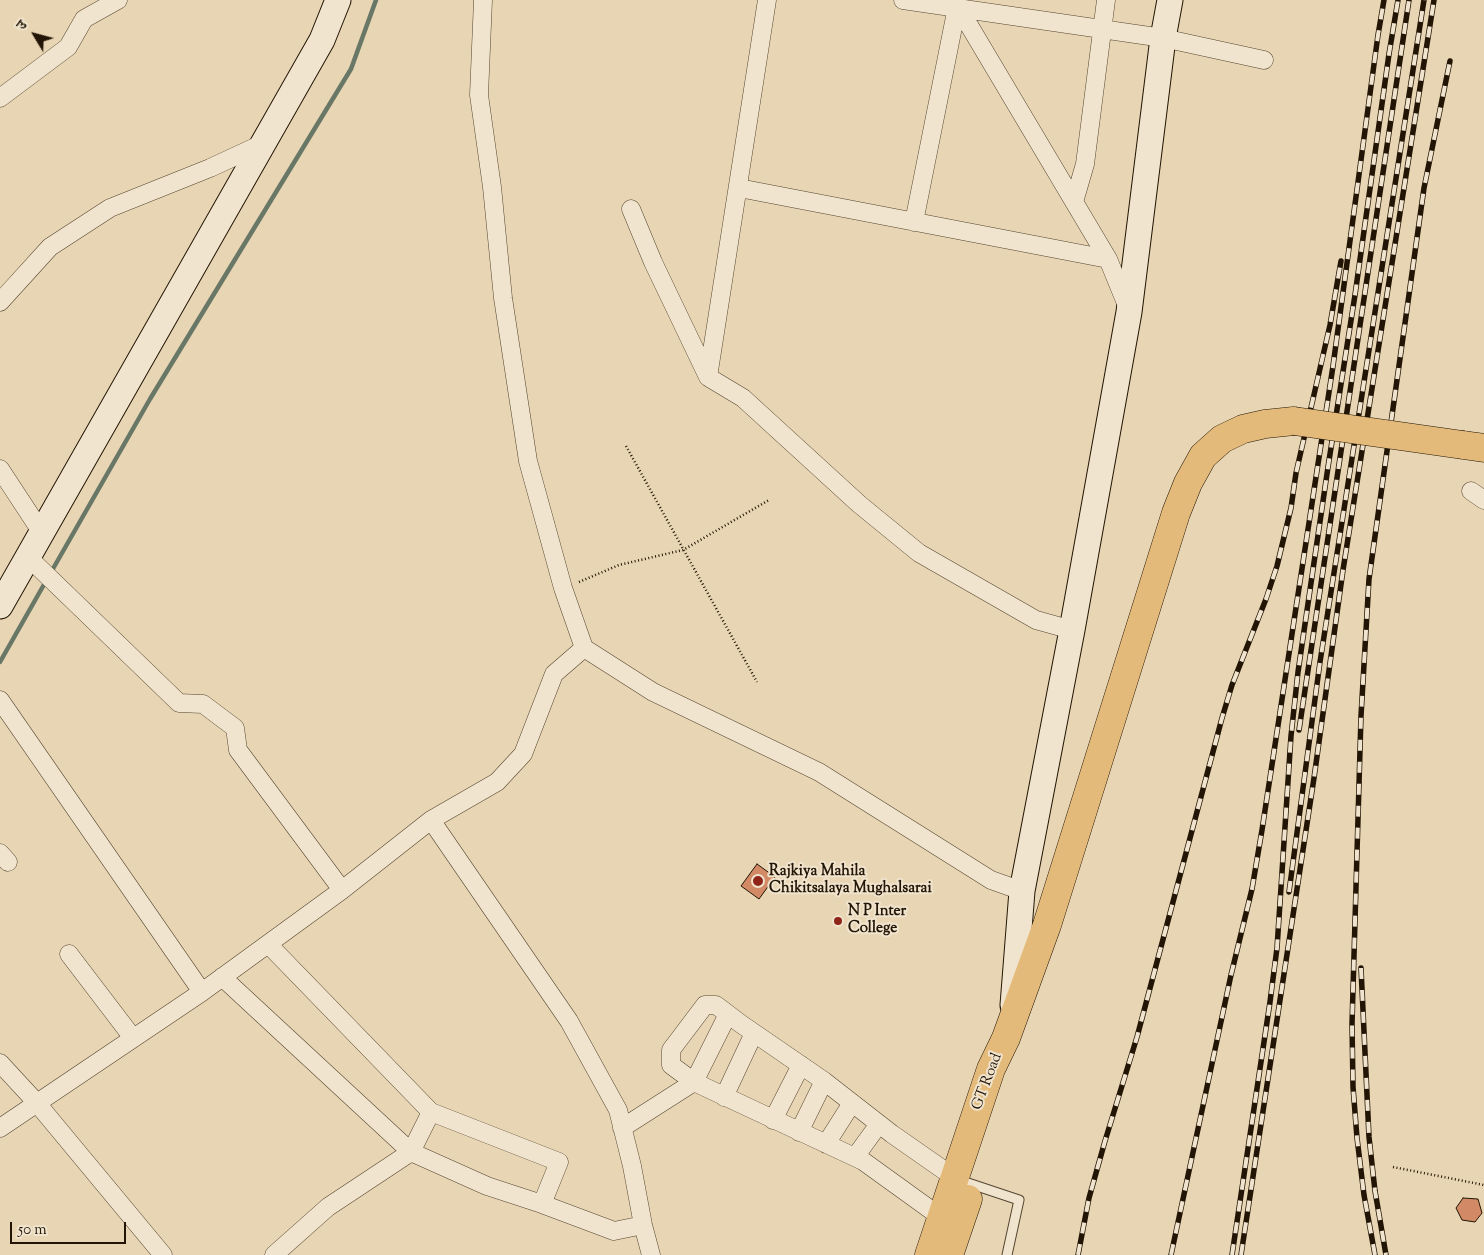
<!DOCTYPE html>
<html>
<head>
<meta charset="utf-8">
<style>
  body { margin:0 }
  #map { position:relative; width:1484px; height:1255px; overflow:hidden; background:#e8d5b3; font-family:"Sorts Mill Goudy","Noto Serif Devanagari",serif }
  canvas { display:block }
  .north { position:absolute; left:10px; top:10px; width:50px; height:50px; -webkit-text-stroke:4px #f0e4ce; paint-order:stroke; rotate:307deg; font-size:14px; font-weight:700; line-height:20px; text-align:center; color:#221505 }
  .north::after { content:''; display:block; margin:auto; width:18px; height:22px; background:#221505; clip-path:polygon(50% 0,100% 100%,50% 72%,0 100%) }
  .scale { position:absolute; left:10px; top:1222px; width:116px; height:22px; box-sizing:border-box; border:2px solid #221505; border-top:0; padding-left:6px; font-size:15px; line-height:18px; white-space:nowrap; color:#221505; -webkit-text-stroke:4px #f0e4ce; paint-order:stroke }
</style>
</head>
<body>
<div id="map">
<canvas width="1484" height="1255"></canvas>
<div class="north">उ</div>
<div class="scale">50 m</div>
</div>
<script>
const ctx = document.querySelector('canvas').getContext('2d');
ctx.lineJoin = 'round';
const poly = rows => new Path2D(rows.map(r => 'M' + r).join(''));
function trace(path, color, width, dash) { ctx.strokeStyle = color; ctx.lineWidth = width; ctx.lineCap = dash ? 'butt' : 'round'; ctx.setLineDash(dash || []); ctx.stroke(path); }
function fillPath(path, color) { ctx.fillStyle = color; ctx.fill(path, 'evenodd'); }
function drawText(font, color, halo, rows, align = 'center') {
  ctx.font = font + ' "Sorts Mill Goudy",serif'; ctx.lineWidth = 4; ctx.setLineDash([]); ctx.textBaseline = 'middle'; ctx.strokeStyle = halo; ctx.fillStyle = color; for (const [text, x, y, turn = 0] of rows) {
    ctx.save(); ctx.translate(x, y); ctx.rotate((+turn || 0) * Math.PI / 180); ctx.textAlign = isNaN(turn) ? turn : align; if (halo) ctx.strokeText(text, 0, 0); ctx.fillText(text, 0, 0); ctx.restore();
  }
}
const stream = poly([
  [50,574,150,399,351,69,376,0],
  [0,662,46,581]
]);
const building = poly([
  [757,864,775,877,759,899,741,886,757,864],
  [1463,1198,1478,1199,1482,1213,1475,1222,1462,1220,1456,1208,1463,1198]
]);
const path = poly([
  [626,446,757,682],
  [579,582,619,565,683,550,769,500],
  [1393,1167,1484,1185]
]);
const lane = poly([
  [956,1179,1019,1200,1007,1255]
]);
const street = poly([
  [483,0,479,95,492,187,503,298,528,461,563,588,584,648,653,692,819,772,991,880,1022,891],
  [903,0,1163,38,1264,60],
  [954,0,1108,259,1128,308],
  [0,98,68,47,84,19,118,0],
  [739,188,1108,259],
  [1074,202,1085,164,1106,0],
  [631,209,653,262,708,377,743,398,859,504,919,553,1036,620,1072,630],
  [914,222,957,7],
  [0,302,50,247,110,208,210,168,264,143],
  [708,377,767,0],
  [0,469,42,533],
  [1471,491,1484,500],
  [28,557,179,703,203,704,235,728,238,750,342,890],
  [0,700,202,992],
  [431,820,497,782,523,754,554,674,584,648],
  [0,853,8,862],
  [268,944,431,1112],
  [69,954,133,1038],
  [222,977,411,1152,431,1112,559,1162,542,1204],
  [0,1063,36,1102,163,1255],
  [724,1097,754,1033],
  [773,1120,801,1065],
  [0,1128,202,992,342,890,431,820,569,1021,618,1110,632,1166,643,1225,651,1255],
  [622,1128,694,1082,728,1014],
  [799,1132,824,1081],
  [826,1144,852,1103],
  [855,1157,879,1124],
  [942,1218,863,1161,694,1082,671,1065,671,1050,705,1005,716,1005,741,1024,824,1081,892,1134,955,1178],
  [274,1255,328,1207,411,1152,487,1186,542,1204,614,1231,643,1225]
]);
const secondary = poly([
  [0,606,322,40,338,0],
  [1013,1005,1022,891,1072,630,1129,312,1163,38,1170,0]
]);
const highway = poly([
  [1463,445,1484,448],
  [929,1255,991,1069,1006,1038,1047,925,1176,513,1188,483,1203,456,1222,439,1243,429,1265,424,1294,421],
  [949,1255,968,1199]
]);
const rail = poly([
  [1299,730,1409,0],
  [1289,892,1320,662,1424,0],
  [1361,968,1369,1137,1375,1191,1386,1255],
  [1078,1255,1089,1198,1105,1141,1137,1037,1222,718,1232,685,1266,599,1277,566,1291,508,1296,473,1330,325,1341,261],
  [1171,1255,1231,975,1252,889,1262,830,1333,366,1378,35,1384,0],
  [1232,1255,1270,1002,1277,948,1291,736,1298,672,1328,467,1355,295,1389,54,1398,0],
  [1241,1255,1314,778,1343,570,1434,0],
  [1375,1255,1364,1195,1357,1138,1353,1087,1352,1024,1361,716,1369,579,1424,188,1450,61]
]);
const highwayBridge = poly([
  [1294,421,1463,445]
]);
const markers = [
  [758,881,6,"#8f2418"],
  [838,921,5,"#8f2418"]
];
const poiNames = [
  ["Rajkiya Mahila",769,872],
  ["Chikitsalaya Mughalsarai",769,889],
  ["N P Inter",848,912],
  ["College",848,929]
];
const streetNames = [
  ["GT Road",988,1082,-69]
];
trace(stream, '#697767', 4.5);
fillPath(building, '#d18a65');
trace(building, '#221505', 1);
trace(lane, '#544530', 11);
trace(street, '#544530', 19);
trace(secondary, '#221505', 27);
trace(highway, '#221505', 29);
trace(path, '#221505', 2.5, [1, 2.5]);
trace(lane, '#f0e4ce', 9);
trace(street, '#f0e4ce', 18);
trace(secondary, '#f0e4ce', 25);
trace(highway, '#e4ba7a', 28);
trace(rail, '#221505', 5.5);
trace(rail, '#f0e4ce', 4, [11]);
trace(highwayBridge, '#221505', 29, []);
trace(highwayBridge, '#e4ba7a', 28);
for (const [x, y, r, color] of markers) { const dot = new Path2D(); dot.arc(x, y, r, 0, 2 * Math.PI); ctx.fillStyle = color; ctx.fill(dot); trace(dot, '#f0e4ce', 2); }
drawText('bold 15px', '#221505', '#f0e4ce', poiNames, 'left');
drawText('15px', '#221505', '#f0e4ce', streetNames);
</script>
</body>
</html>
